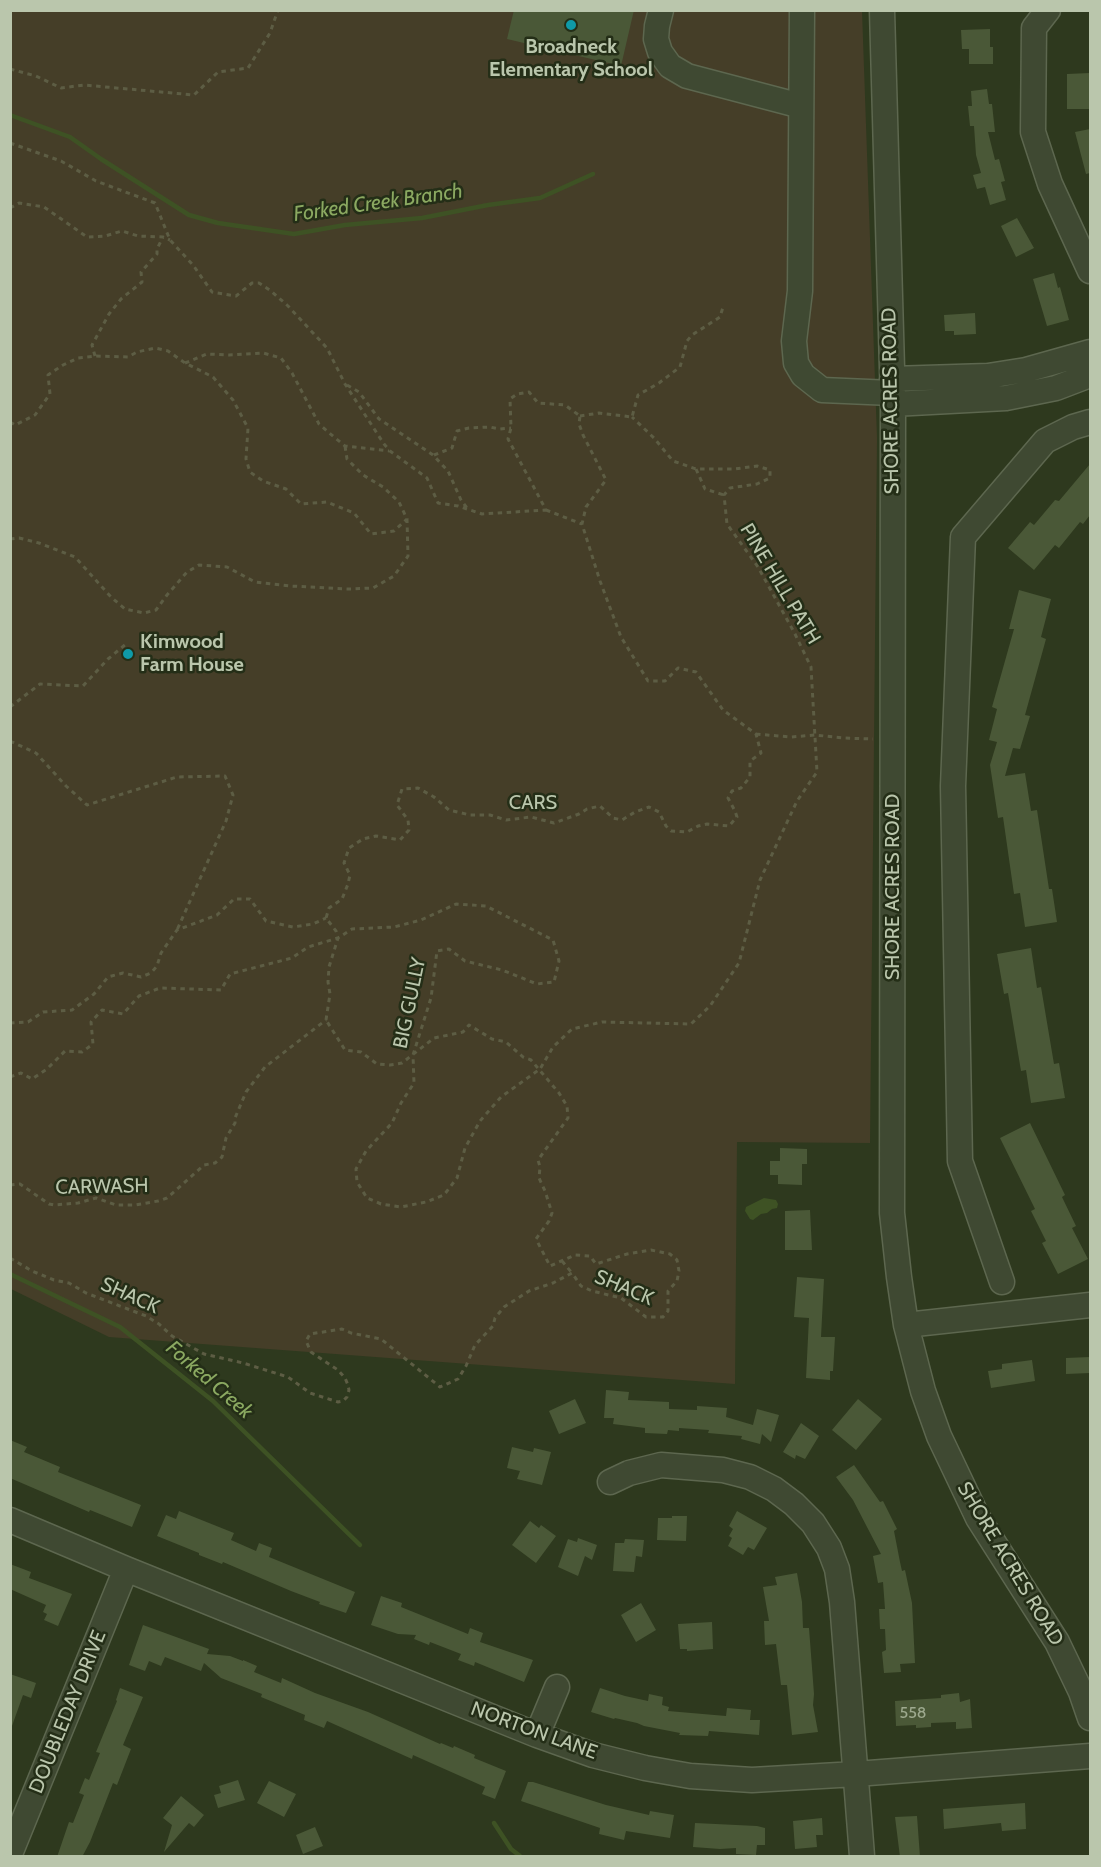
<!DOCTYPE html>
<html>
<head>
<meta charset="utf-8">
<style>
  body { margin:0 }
  #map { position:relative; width:1101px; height:1867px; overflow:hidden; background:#2e391e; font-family:Cabin,sans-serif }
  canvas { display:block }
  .frame { position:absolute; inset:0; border:12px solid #bac6ac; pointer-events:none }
</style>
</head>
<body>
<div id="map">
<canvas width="1101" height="1867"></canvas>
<div class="frame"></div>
</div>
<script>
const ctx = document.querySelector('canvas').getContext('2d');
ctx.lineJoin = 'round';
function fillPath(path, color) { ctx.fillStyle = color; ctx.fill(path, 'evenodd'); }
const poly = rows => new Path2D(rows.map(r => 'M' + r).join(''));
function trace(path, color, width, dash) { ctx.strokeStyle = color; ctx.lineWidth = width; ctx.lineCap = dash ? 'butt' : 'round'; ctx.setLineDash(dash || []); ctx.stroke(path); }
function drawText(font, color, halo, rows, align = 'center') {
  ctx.font = font + ' Cabin,sans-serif'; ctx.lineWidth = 5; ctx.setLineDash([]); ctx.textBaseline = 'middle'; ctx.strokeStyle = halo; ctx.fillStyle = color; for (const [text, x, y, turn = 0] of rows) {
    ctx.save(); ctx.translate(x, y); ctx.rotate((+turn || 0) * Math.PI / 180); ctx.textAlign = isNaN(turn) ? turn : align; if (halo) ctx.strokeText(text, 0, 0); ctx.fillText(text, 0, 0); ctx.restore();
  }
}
const green = poly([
  [10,11,862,11,877,438,870,1143,737,1142,735,1384,109,1337,11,1289]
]);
const water = poly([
  [764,1198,776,1200,778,1204,777,1208,772,1209,767,1213,761,1214,753,1220,750,1219,745,1211,746,1207]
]);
const stream = poly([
  [10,115,70,137,101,159,189,215,218,223,294,234,345,225,422,218,488,205,540,198,593,174],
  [10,1274,120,1327,213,1401,360,1545],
  [494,1823,511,1849,520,1856]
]);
const building = poly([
  [514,10,634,10,621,66,507,39],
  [990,29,990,47,993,47,993,64,969,64,969,49,962,49,961,30],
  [1090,73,1090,109,1067,109,1067,74],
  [987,89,989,104,992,104,995,132,988,132,995,160,999,159,1005,181,1001,182,1006,200,990,205,985,187,977,189,973,175,981,173,976,155,974,126,970,126,968,106,972,106,971,91],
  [1090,129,1090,173,1086,174,1075,132],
  [1017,218,1034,248,1016,257,1001,226],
  [1054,273,1058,288,1060,287,1069,320,1047,326,1033,279],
  [975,313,976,334,954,335,954,331,945,331,944,315],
  [1090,464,1090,515,1083,524,1080,522,1059,548,1055,545,1034,570,1008,548,1030,522,1034,525,1055,500,1059,501],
  [1019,590,1051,599,1041,637,1046,639,1025,715,1030,716,1020,749,1013,748,1005,776,1025,773,1031,811,1037,810,1049,889,1052,889,1057,922,1025,927,1020,893,1014,894,1003,817,998,818,990,765,997,742,989,740,997,709,992,707,1014,629,1009,629],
  [1031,948,1037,988,1041,987,1054,1064,1059,1063,1065,1098,1031,1103,1026,1070,1021,1071,1008,993,1004,994,997,954],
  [1030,1123,1065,1195,1062,1197,1076,1226,1072,1228,1088,1259,1058,1274,1042,1243,1046,1241,1031,1211,1035,1209,1000,1138],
  [780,1148,807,1149,807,1164,802,1164,802,1185,778,1184,778,1175,770,1175,770,1161,780,1161],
  [810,1210,812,1250,785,1250,785,1211],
  [797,1277,824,1279,821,1337,835,1337,833,1371,830,1371,830,1380,806,1378,809,1318,794,1317],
  [1090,1357,1090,1373,1066,1374,1066,1358],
  [1032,1360,1035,1381,991,1388,988,1371,1002,1369,1002,1364],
  [606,1390,629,1392,628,1400,669,1402,669,1409,697,1410,697,1406,727,1408,726,1417,753,1425,757,1409,779,1415,771,1442,762,1434,760,1444,741,1439,742,1436,708,1433,709,1430,679,1428,679,1431,668,1430,667,1434,645,1433,645,1428,613,1424,614,1418,604,1418],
  [575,1399,586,1423,559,1434,549,1411],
  [858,1399,882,1419,856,1450,832,1430],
  [801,1423,819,1436,805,1459,796,1455,795,1459,783,1452],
  [10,1440,27,1447,24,1452,60,1467,58,1472,141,1505,132,1527,90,1510,89,1512,10,1478],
  [512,1447,533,1452,534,1448,551,1452,542,1485,517,1479,520,1471,507,1468],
  [854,1465,880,1502,883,1501,897,1529,894,1531,900,1562,902,1571,905,1570,912,1603,915,1663,900,1664,901,1672,884,1673,882,1652,886,1650,885,1629,880,1629,879,1609,885,1609,883,1582,878,1583,873,1556,881,1554,853,1500,836,1477],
  [179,1511,234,1533,231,1540,256,1551,259,1543,272,1548,269,1557,355,1592,346,1613,319,1604,320,1602,291,1591,223,1562,222,1564,199,1555,199,1553,157,1536,166,1515,176,1519],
  [737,1511,767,1528,754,1550,748,1547,743,1555,728,1546,732,1538,729,1536,733,1529,729,1526],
  [672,1516,687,1516,686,1541,657,1540,658,1518,672,1518],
  [530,1521,539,1528,541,1525,556,1536,536,1563,512,1545],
  [578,1538,597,1545,592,1560,585,1556,578,1576,558,1567,568,1539,577,1542],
  [625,1539,644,1540,642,1557,636,1556,634,1572,613,1571,615,1543,624,1543],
  [10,1564,31,1572,29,1578,72,1594,58,1626,44,1620,47,1614,43,1612,46,1605,10,1589],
  [797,1573,802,1602,803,1628,809,1628,814,1694,813,1705,818,1732,792,1735,787,1685,781,1685,776,1644,765,1645,764,1621,769,1621,763,1587,777,1585,775,1577],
  [381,1596,402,1603,401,1607,468,1634,470,1628,483,1633,480,1642,533,1660,524,1682,475,1662,474,1666,458,1660,461,1654,430,1642,429,1645,414,1639,416,1635,398,1634,371,1625],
  [641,1603,656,1630,636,1642,621,1615],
  [712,1622,713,1649,687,1651,687,1649,680,1649,678,1624],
  [143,1625,209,1649,207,1654,230,1656,243,1661,243,1660,257,1666,254,1672,281,1683,282,1678,315,1693,368,1712,440,1744,441,1743,453,1748,454,1746,475,1755,474,1758,506,1771,495,1799,482,1794,485,1787,413,1755,412,1759,327,1721,324,1728,304,1720,305,1715,261,1697,262,1694,221,1678,204,1663,201,1671,165,1657,161,1666,149,1661,145,1671,129,1665],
  [10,1674,36,1683,31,1698,23,1695,12,1726,10,1725],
  [120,1688,143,1697,123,1745,131,1749,117,1785,113,1783,90,1842,82,1857,57,1857,69,1822,73,1823,84,1795,79,1793,85,1778,89,1780,100,1753,96,1752,117,1701,116,1700],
  [600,1688,625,1696,648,1701,649,1694,663,1697,662,1705,669,1707,668,1711,726,1716,727,1708,751,1710,750,1720,760,1720,759,1735,709,1731,708,1736,679,1735,680,1733,644,1726,637,1723,615,1718,614,1719,591,1712],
  [959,1693,960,1702,970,1699,972,1728,956,1729,956,1722,931,1723,931,1727,916,1728,916,1725,896,1726,895,1701,941,1698,941,1695],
  [238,1780,245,1800,218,1808,214,1795,221,1793,219,1786],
  [269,1781,296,1794,284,1817,257,1803],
  [528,1782,533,1782,606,1805,649,1815,650,1811,674,1815,670,1838,626,1831,624,1840,599,1834,600,1828,521,1801],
  [181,1796,204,1815,194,1827,189,1823,164,1852,172,1825,163,1818],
  [1025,1803,1026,1829,1002,1831,1001,1823,944,1829,943,1809],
  [917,1816,920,1857,900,1857,895,1817],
  [822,1818,823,1835,816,1835,817,1847,795,1849,793,1821],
  [695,1823,757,1826,765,1828,765,1845,757,1845,756,1855,736,1854,736,1848,720,1849,693,1847],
  [315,1827,323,1846,303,1854,296,1835]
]);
const path = poly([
  [10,69,36,76,61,88,84,85,194,95,218,72,248,68,270,33,278,10],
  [10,143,61,161,96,181,155,203,170,240,193,265,212,292,236,296,252,283,259,283,271,291,288,306,327,348,345,384,384,444,390,451,427,478,438,503,458,506,482,514,546,510,508,439,511,428,510,399,517,394,529,392,538,403,565,405,580,416],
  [10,208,19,203,44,207,87,237,105,236,122,231,138,236,163,237,170,240],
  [95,356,92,345,109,314,121,299,142,282,141,272,157,254,157,249,163,237],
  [185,363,207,354,229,355,263,353,281,358,292,373,319,424,334,437,345,446,389,451],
  [347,385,359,392,379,419,433,455,448,471,461,500,467,508],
  [580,416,599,413,632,417,638,395,659,383,680,367,687,341,692,335,720,317,723,307],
  [10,422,15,425,35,415,50,394,48,375,63,365,78,358,95,356,128,357,137,352,155,348,168,351,185,363,213,377,233,400,248,428,246,459,250,472,263,481,286,489,301,504,327,502,354,513,371,534,394,531,407,519],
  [434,455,452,448,457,431,469,428,490,427,499,429,511,428],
  [696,469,705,489,724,495],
  [546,510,582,524],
  [10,539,19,538,39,543,75,557,111,597,125,609,144,613,156,610,167,595,187,572,199,565,227,567,255,582,290,586,348,589,373,588,394,576,408,556,407,519,399,502,383,487,363,475,347,459,345,446],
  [10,707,40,684,83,686,108,659,126,644],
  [756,734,791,737,815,735,843,738,873,739],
  [10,741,36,753,66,786,87,805,177,777,225,776,233,795,226,821,177,930],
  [326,1020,330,994,328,982,329,967,338,938,336,931,326,918,329,908,342,899,348,884,350,875,344,863,349,848,363,839,376,836,400,840,409,830,408,820,397,805,402,789,418,788,434,797,449,810,470,815,490,815,506,820,531,817,554,823,579,814,587,809,600,806,613,818,622,820,635,812,649,807,659,812,666,826,671,831,687,832,698,826,707,824,729,826,737,817,735,811,728,798,732,791,741,788,750,777,750,761,761,753,756,734,723,710,696,672,678,668,665,681,648,681,621,637,600,581,582,524,586,507,606,480,583,435,579,424,580,416],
  [10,1023,28,1022,43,1012,72,1010,94,994,108,977,123,973,141,977,151,973,157,966,161,953,177,930,217,915,234,899,250,899,266,921,293,927,313,924,326,918],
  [10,1077,21,1073,32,1079,47,1069,65,1051,82,1052,93,1044,91,1022,102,1010,123,1014,139,996,160,988,221,990,230,974,292,958,308,947,338,938,352,929,394,927,421,920,456,904,486,906,553,940,559,961,554,982,537,984,502,970,465,961,449,949,437,951,431,998,413,1055,414,1083,401,1103,392,1123,366,1151,356,1169,357,1182,367,1198,381,1204,401,1207,426,1202,444,1195,457,1178,465,1148,480,1121,501,1097,540,1069,553,1047,572,1029,602,1022,691,1024,710,1006,739,963,760,880,797,801,817,772,811,667,795,634,758,567,727,524,724,495,730,488,757,484,770,478,770,470,757,466,734,469,696,469,673,461,654,438,632,417],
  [10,1185,20,1184,49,1204,54,1205,78,1203,96,1198,116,1205,135,1205,158,1201,167,1198,204,1165,215,1163,222,1157,226,1138,235,1123,235,1118,246,1092,265,1067,326,1020],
  [10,1258,32,1271,54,1280,69,1283,86,1293,146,1316,159,1324,172,1336,204,1354,243,1363,288,1377,310,1393,338,1402,343,1401,347,1397,349,1390,348,1385,345,1378,338,1370,311,1352,306,1341,310,1334,342,1329,351,1333,381,1339,440,1387,458,1379,466,1366,475,1345,493,1326,495,1318,504,1307,529,1291,553,1283,572,1273,581,1286,592,1291,621,1298,646,1317,663,1317,668,1311,668,1291,677,1281,679,1271,677,1260,670,1254,651,1250,627,1254,596,1264,590,1256,575,1255,550,1266,536,1239,549,1221,552,1213,545,1191,539,1178,540,1167,538,1160,568,1118,567,1106,559,1093,531,1060,523,1057,506,1042,492,1039,469,1025,463,1032,434,1038,402,1063,390,1065,377,1064,361,1052,345,1050,326,1020],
  [562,1261,572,1273]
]);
const minor = poly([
  [661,10,657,26,656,39,660,52,670,66,687,76,801,106],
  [802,10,800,291,794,341,796,363,803,375,822,390,892,393],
  [882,10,893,404,892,1213,899,1277,906,1325,923,1391,939,1436,978,1518,1057,1642,1081,1692,1090,1718],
  [1048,10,1034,28,1033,132,1050,184,1090,271],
  [892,379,988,376,1026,370,1090,352],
  [893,404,1006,398,1056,388,1090,375],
  [1002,1282,960,1161,953,786,963,537,1045,441,1073,427,1090,422],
  [906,1325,1090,1305],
  [610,1482,629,1473,661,1465,723,1470,750,1477,774,1489,794,1504,813,1523,829,1548,837,1569,842,1602,862,1856],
  [10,1520,126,1569,537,1735,593,1755,645,1768,690,1776,752,1780,856,1774,1090,1756],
  [537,1735,557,1687],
  [10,1854,126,1569]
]);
const markers = [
  [571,25,6,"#0f9aa8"],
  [128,654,6,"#0f9aa8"]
];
const numberNames = [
  ["558",913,1713]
];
const poiNames = [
  ["Broadneck",571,47],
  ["Elementary School",571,70],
  ["Kimwood",140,642,"left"],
  ["Farm House",140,665,"left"]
];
const streetNames = [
  ["SHORE ACRES ROAD",891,401,-91],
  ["PINE HILL PATH",780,584,59],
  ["CARS",533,803],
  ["SHORE ACRES ROAD",893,887,-90],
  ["BIG GULLY",410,1003,-78],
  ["CARWASH",102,1187,-1],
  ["SHACK",624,1288,23],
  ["SHACK",130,1296,24],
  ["SHORE ACRES ROAD",1010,1564,59],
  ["DOUBLEDAY DRIVE",68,1712,-68],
  ["NORTON LANE",534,1731,20]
];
const waterNames = [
  ["Forked Creek Branch",378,203,-8],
  ["Forked Creek",209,1380,41]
];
fillPath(green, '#453e28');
fillPath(water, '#3e5224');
trace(stream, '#3e5224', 4.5);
fillPath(building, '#4a5837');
trace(minor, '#5d674f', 27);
trace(path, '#5d5d44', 3, [4.5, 4.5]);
trace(minor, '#3f4932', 24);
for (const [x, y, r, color] of markers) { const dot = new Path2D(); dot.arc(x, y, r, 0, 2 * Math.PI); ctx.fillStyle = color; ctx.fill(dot); trace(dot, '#242e17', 2); }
drawText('16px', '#9eaa8f', null, numberNames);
drawText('bold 20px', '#bac6ac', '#242e17', poiNames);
drawText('20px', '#bac6ac', '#242e17', streetNames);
drawText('italic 21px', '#8ba961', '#242e17', waterNames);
</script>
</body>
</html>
